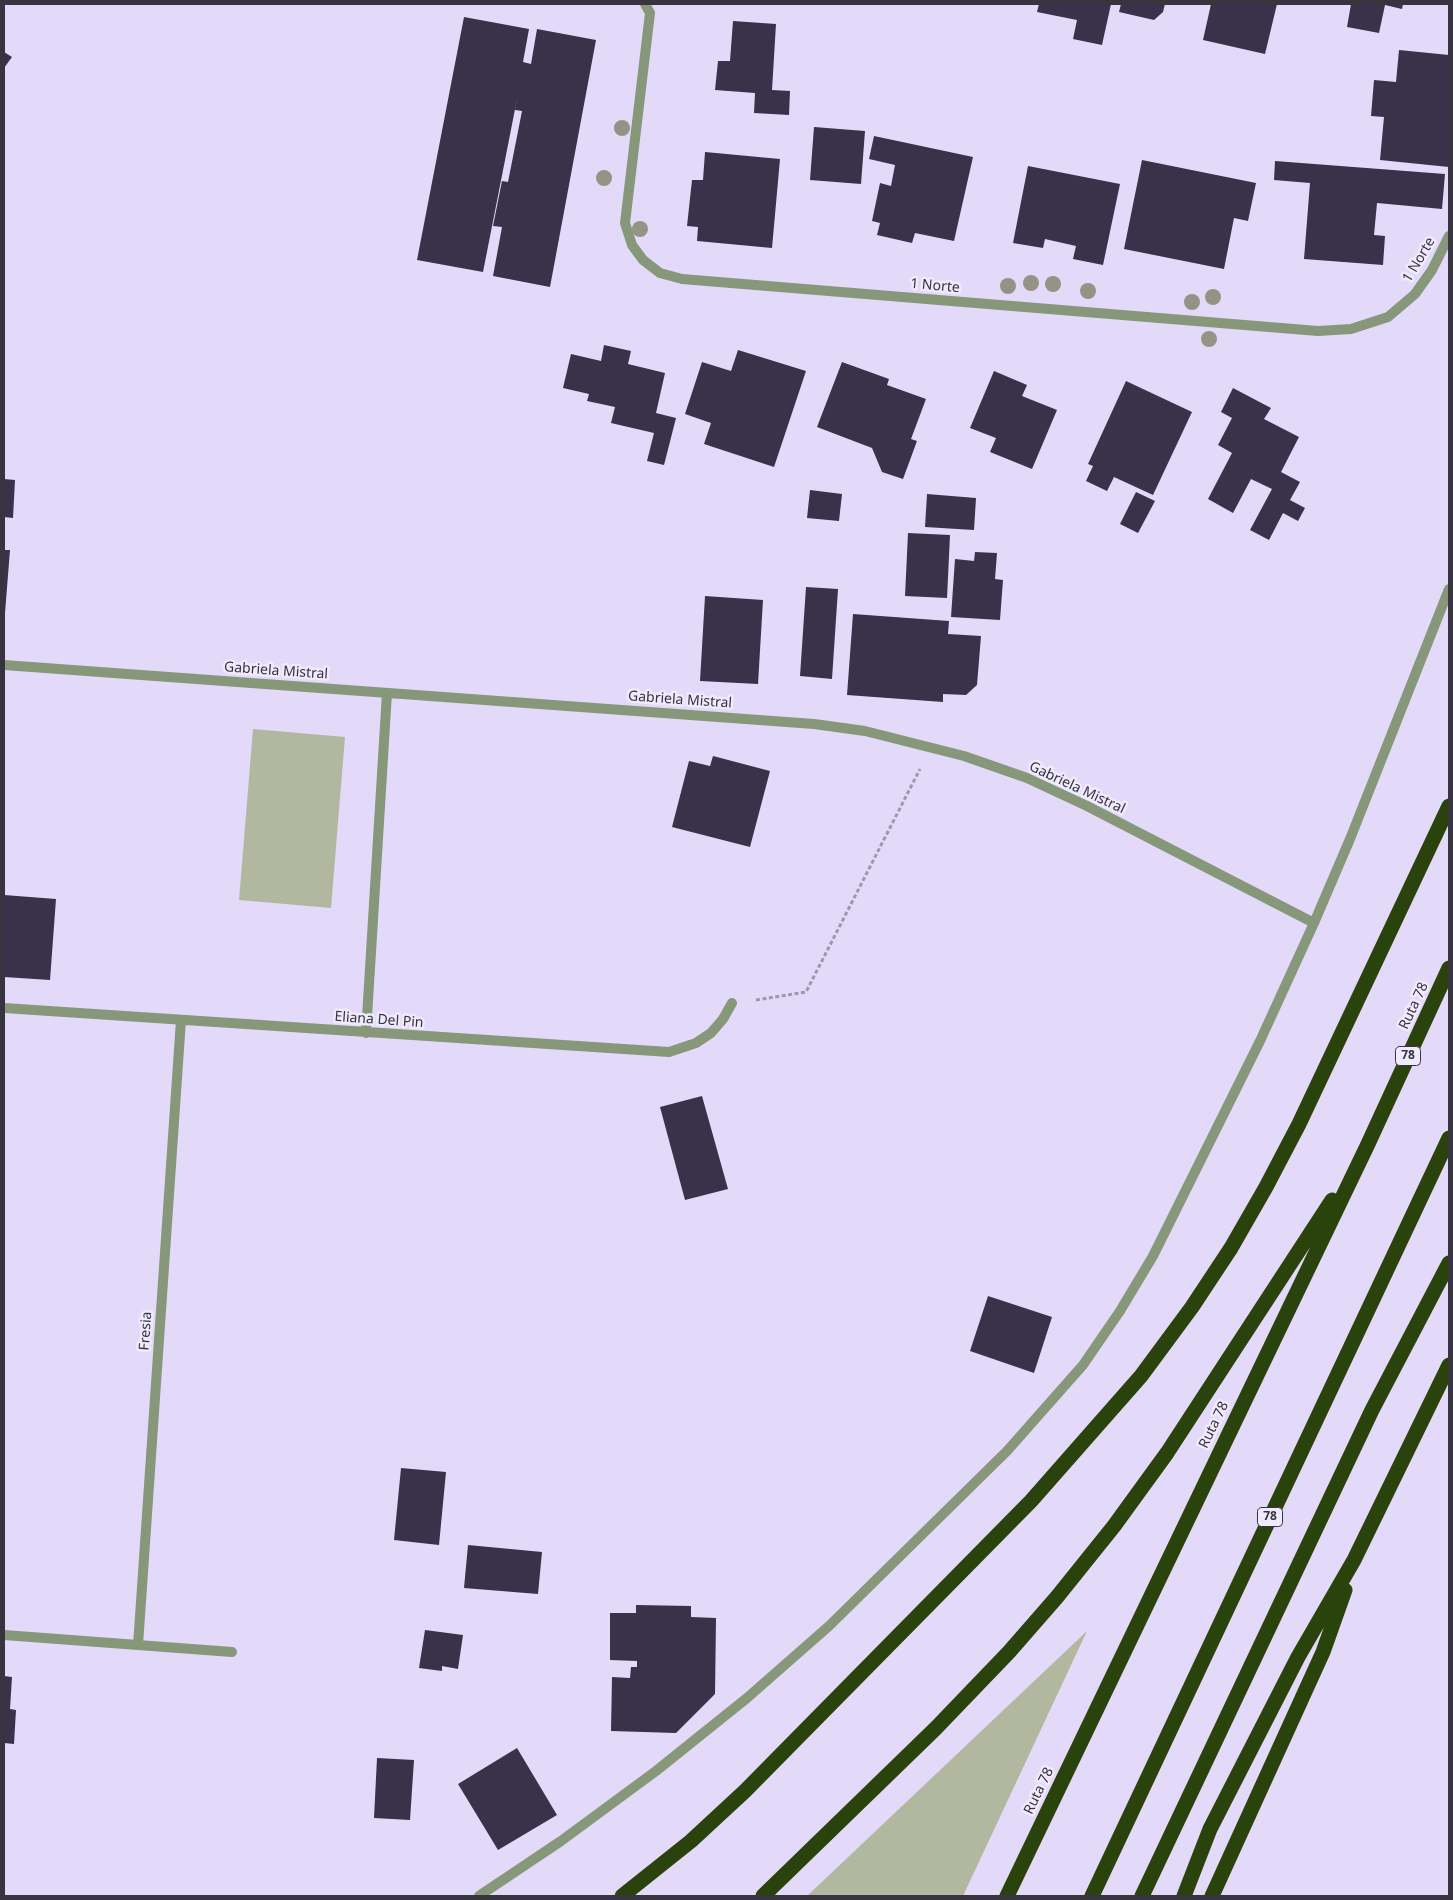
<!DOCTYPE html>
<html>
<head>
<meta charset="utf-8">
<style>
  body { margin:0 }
  #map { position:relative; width:1453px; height:1900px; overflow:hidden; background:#e3daf9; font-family:"Noto Sans",sans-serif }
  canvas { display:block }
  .frame { position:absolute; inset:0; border:5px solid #373440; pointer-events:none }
</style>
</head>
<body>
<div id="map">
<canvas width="1453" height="1900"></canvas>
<div class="frame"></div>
</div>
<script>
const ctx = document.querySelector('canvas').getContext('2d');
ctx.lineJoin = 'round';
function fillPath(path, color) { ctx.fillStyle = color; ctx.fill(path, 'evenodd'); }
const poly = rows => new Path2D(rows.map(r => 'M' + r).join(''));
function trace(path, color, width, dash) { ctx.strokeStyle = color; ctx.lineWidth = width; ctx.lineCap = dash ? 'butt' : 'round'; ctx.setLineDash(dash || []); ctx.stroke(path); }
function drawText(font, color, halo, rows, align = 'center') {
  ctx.font = font + ' "Noto Sans",sans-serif'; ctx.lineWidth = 5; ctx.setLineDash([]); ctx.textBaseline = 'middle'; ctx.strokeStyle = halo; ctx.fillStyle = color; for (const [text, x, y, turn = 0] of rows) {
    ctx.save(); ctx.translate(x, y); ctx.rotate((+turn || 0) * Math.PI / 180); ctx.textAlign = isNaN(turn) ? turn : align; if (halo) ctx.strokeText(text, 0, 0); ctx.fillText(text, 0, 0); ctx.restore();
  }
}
const green = poly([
  [253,729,345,737,331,908,239,900],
  [1087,1631,963,1896,807,1896]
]);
const building = poly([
  [1039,4,1111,4,1102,45,1073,39,1077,20,1037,12],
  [1121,4,1165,4,1163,12,1154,20,1119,12],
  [1211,4,1277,4,1265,54,1203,40],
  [1351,4,1403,4,1402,9,1385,5,1379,33,1347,27],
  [464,17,529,29,523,62,531,64,537,29,596,40,550,287,493,276,502,227,493,226,502,181,508,182,522,111,515,110,518,94,483,272,417,260],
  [733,21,776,24,772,90,790,91,789,115,754,113,755,93,715,90,718,61,730,61],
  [1399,50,1449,55,1449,167,1380,160,1384,117,1371,116,1374,80,1396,82],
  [4,52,12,57,4,68],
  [814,127,865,131,861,184,810,180],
  [874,136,973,157,954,241,915,233,912,243,877,235,880,223,872,221,880,183,891,186,895,165,869,159],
  [705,152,780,159,772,248,697,241,698,227,687,226,692,180,703,180],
  [1142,160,1256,183,1248,221,1234,218,1224,269,1124,249],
  [1275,161,1445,174,1442,209,1377,203,1374,235,1385,236,1383,265,1304,259,1310,183,1274,180],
  [1028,166,1120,184,1103,265,1073,259,1076,246,1045,239,1043,248,1013,243],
  [604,345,631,351,628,364,665,373,656,413,676,418,664,465,647,461,654,433,611,423,615,407,587,401,589,394,563,388,571,354,601,361],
  [738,350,806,371,774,467,704,444,711,423,685,414,702,362,731,371],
  [842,362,889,379,887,385,926,399,911,439,917,441,903,479,882,472,872,448,817,427],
  [994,371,1027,385,1022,396,1057,410,1032,469,990,452,996,438,970,428],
  [1126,381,1192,412,1153,495,1114,477,1107,491,1086,481,1093,466,1088,464],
  [1233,388,1271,408,1264,419,1299,437,1281,472,1300,482,1290,500,1305,508,1298,521,1283,513,1269,540,1250,530,1272,489,1251,479,1233,513,1208,499,1232,453,1218,445,1232,418,1221,412],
  [4,479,15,480,13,518,4,517],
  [810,490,842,494,839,521,807,518],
  [1136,492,1155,501,1138,533,1120,524],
  [927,494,976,498,974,530,925,527],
  [908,533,950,535,947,598,905,596],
  [4,550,10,550,5,613,4,613],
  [975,552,997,553,995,579,1003,580,1000,620,951,617,955,559,974,561],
  [806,587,838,589,832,679,800,676],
  [705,596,763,600,758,684,700,681],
  [853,614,949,621,948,634,981,636,977,685,966,695,943,694,943,702,847,695],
  [713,756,770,771,750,847,672,827,689,761,710,766],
  [4,895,56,899,50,980,4,977],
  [702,1096,728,1189,685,1200,660,1107],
  [988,1296,1052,1317,1034,1373,970,1351],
  [401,1468,446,1472,439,1545,394,1540],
  [468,1545,542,1552,538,1594,464,1588],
  [636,1605,691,1606,691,1617,716,1618,715,1694,676,1733,611,1731,612,1677,630,1678,631,1667,637,1667,637,1661,610,1660,610,1613,636,1613],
  [425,1630,463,1635,458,1669,442,1666,442,1671,419,1668],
  [4,1676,12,1677,10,1709,16,1710,14,1744,4,1743],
  [517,1748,557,1815,498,1850,458,1784],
  [377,1758,414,1760,410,1820,374,1818]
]);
const path = poly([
  [756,1000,806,992,920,769]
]);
const minor = poly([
  [645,4,650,13,625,223,632,245,643,260,660,273,682,279,1318,331,1351,329,1388,317,1415,294,1432,270,1449,236],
  [4,665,814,724,865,731,964,756,1027,778,1087,806,1314,923],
  [4,1008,669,1052,696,1043,711,1033,723,1019,732,1003],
  [366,1033,387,693],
  [4,1635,232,1652],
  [138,1645,181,1020],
  [479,1896,561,1841,656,1771,747,1698,829,1626,1007,1451,1083,1365,1120,1311,1153,1256,1260,1041,1314,923,1350,839,1449,589]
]);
const motorway = poly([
  [622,1896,691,1841,745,1791,1031,1501,1141,1376,1192,1307,1231,1248,1266,1187,1299,1124,1449,806],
  [763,1896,936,1728,1009,1652,1057,1597,1114,1526,1167,1453,1332,1200],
  [1007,1896,1368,1144,1449,968],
  [1092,1896,1449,1138],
  [1142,1896,1372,1410,1449,1263],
  [1184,1896,1210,1829,1298,1657,1354,1560,1449,1365],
  [1212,1896,1323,1652,1345,1590]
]);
const trees = [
  [622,128],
  [604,178],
  [640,229],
  [1031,283],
  [1053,284],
  [1008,286],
  [1088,291],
  [1213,297],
  [1192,302],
  [1209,339]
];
const shields = [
  [1408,1056,25],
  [1270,1517,25]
];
const shieldNames = [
  ["78",1408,1056],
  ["78",1270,1517]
];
const streetNames = [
  ["1 Norte",1419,260,-59],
  ["1 Norte",935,286,5],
  ["Gabriela Mistral",276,671,4],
  ["Gabriela Mistral",680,700,4],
  ["Gabriela Mistral",1077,788,25],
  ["Ruta 78",1414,1006,-65],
  ["Eliana Del Pin",379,1020,4],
  ["Fresia",146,1331,-86],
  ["Ruta 78",1214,1425,-64],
  ["Ruta 78",1039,1791,-64]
];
fillPath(green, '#b2b89f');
fillPath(building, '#3a324b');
trace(path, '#9e97af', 3, [4, 2.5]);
trace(minor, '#879779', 10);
trace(motorway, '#2a420b', 15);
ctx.fillStyle = '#949486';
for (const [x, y] of trees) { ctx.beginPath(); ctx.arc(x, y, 8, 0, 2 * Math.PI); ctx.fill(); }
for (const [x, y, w] of shields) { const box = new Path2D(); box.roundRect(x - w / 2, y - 9.5, w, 19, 4); ctx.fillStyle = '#efeafc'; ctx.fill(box); trace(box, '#373440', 1); }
drawText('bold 12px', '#373440', null, shieldNames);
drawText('14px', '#373440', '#efeafc', streetNames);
</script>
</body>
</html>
